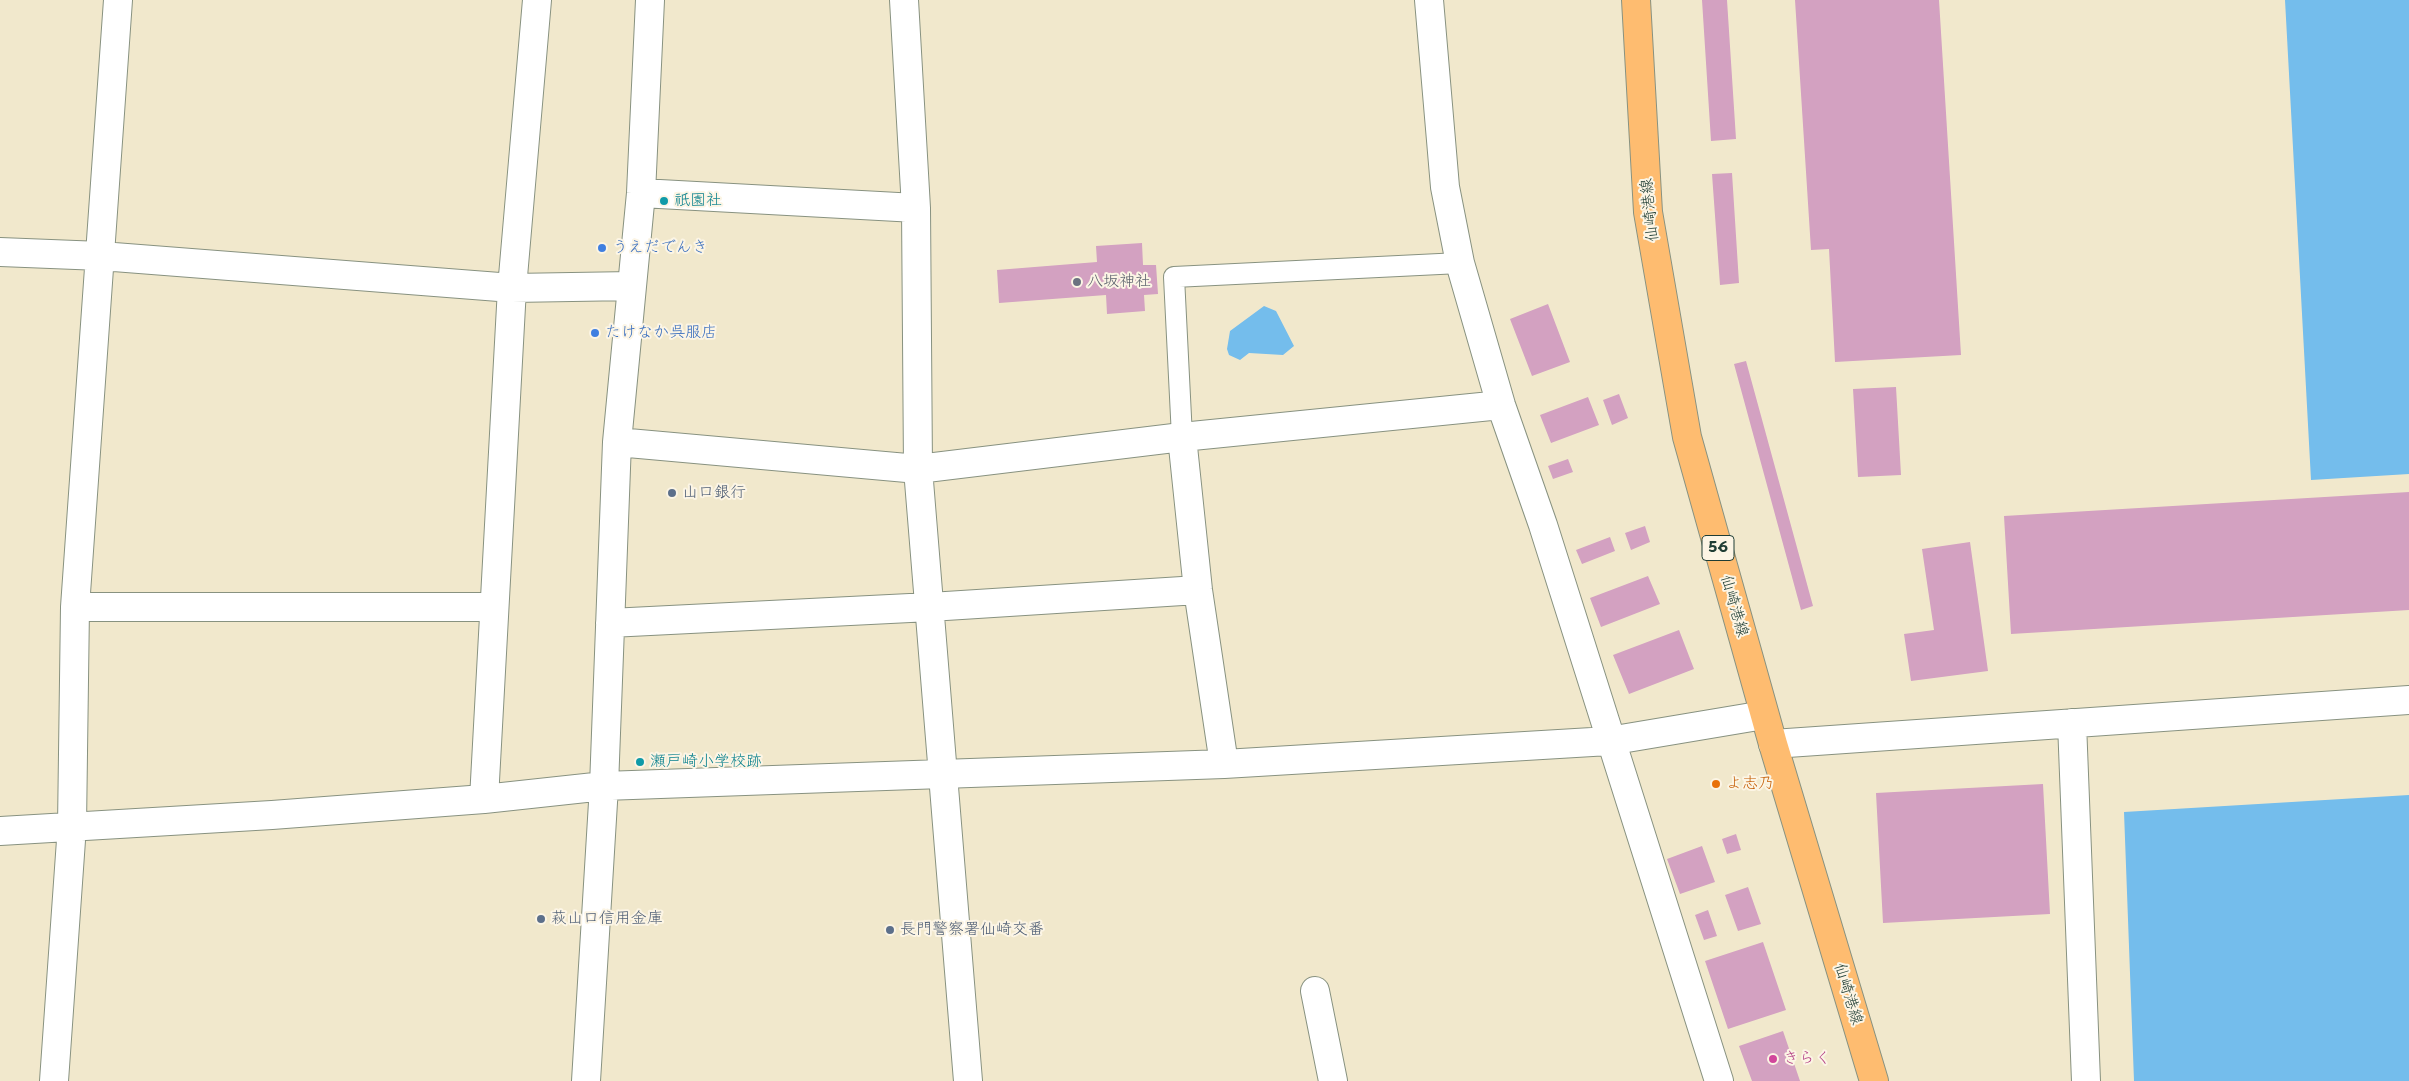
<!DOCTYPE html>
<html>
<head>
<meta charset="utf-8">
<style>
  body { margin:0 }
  canvas { display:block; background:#f1e8cc }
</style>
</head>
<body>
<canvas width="2409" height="1081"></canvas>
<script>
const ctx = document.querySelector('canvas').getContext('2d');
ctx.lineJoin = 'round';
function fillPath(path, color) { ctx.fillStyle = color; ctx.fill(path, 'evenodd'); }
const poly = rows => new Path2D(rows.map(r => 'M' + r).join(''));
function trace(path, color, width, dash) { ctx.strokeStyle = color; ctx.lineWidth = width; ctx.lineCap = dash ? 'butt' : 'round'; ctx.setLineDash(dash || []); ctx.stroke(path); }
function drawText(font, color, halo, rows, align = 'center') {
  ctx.font = font + ' "Playpen Sans","Klee One",sans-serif'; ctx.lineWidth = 4; ctx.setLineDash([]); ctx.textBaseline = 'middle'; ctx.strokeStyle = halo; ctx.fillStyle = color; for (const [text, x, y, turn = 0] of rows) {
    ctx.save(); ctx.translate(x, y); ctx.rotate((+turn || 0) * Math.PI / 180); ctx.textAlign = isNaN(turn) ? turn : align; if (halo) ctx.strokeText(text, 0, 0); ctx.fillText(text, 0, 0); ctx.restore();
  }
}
const water = poly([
  [2285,0,2409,0,2409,474,2311,480],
  [1264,306,1276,311,1294,346,1283,355,1249,353,1240,360,1229,355,1227,349,1230,331],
  [2409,795,2409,1081,2134,1081,2124,812]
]);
const building = poly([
  [1702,0,1727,0,1736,139,1711,141],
  [1795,0,1939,0,1961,355,1835,362,1829,249,1811,250],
  [1732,173,1739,283,1720,285,1712,174],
  [1142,243,1143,265,1156,265,1158,294,1144,295,1145,311,1107,314,1106,295,999,303,997,270,1097,262,1096,246],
  [1548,304,1570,362,1532,376,1510,319],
  [1746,361,1813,606,1801,610,1734,364],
  [1896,387,1901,475,1858,477,1853,389],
  [1619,394,1628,418,1612,425,1603,400],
  [1588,397,1599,425,1551,443,1540,415],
  [1568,459,1573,472,1553,479,1548,466],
  [2409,492,2409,610,2011,634,2004,516],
  [1645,526,1650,542,1631,550,1625,533],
  [1610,537,1615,551,1582,564,1576,550],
  [1970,542,1988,671,1911,681,1904,634,1934,630,1922,549],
  [1648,576,1660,604,1601,627,1590,598],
  [1679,630,1694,669,1629,694,1613,655],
  [2043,784,2050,914,1883,923,1876,793],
  [1736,834,1741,850,1727,854,1722,839],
  [1702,846,1715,882,1680,894,1667,859],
  [1748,887,1761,924,1738,931,1725,895],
  [1708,910,1717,936,1704,940,1695,915],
  [1763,942,1786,1010,1728,1029,1705,961],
  [1783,1031,1800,1081,1752,1081,1739,1046]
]);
const lane = poly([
  [1182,437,1174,277,1460,263]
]);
const street = poly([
  [904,0,916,208,918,469,968,1081],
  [1429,0,1445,187,1460,263,1501,405,1543,525,1719,1081],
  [641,193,916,208],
  [0,252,101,256,512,288,632,286],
  [1182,437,1198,590,1224,764],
  [617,442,918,469,1182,437,1501,405],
  [75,607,494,607],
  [610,623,930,607,1198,590],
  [2072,723,2086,1081],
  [1773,744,2409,700],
  [484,799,512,288,537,0],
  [0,831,272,815,484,799,604,786,1224,764,1609,741,1764,715],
  [1315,991,1333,1081],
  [54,1081,72,826,75,607,118,0],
  [586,1081,604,786,617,442,641,193,650,0]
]);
const primary = poly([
  [1636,0,1648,212,1687,437,1773,744,1874,1081]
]);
const markers = [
  [664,201,5,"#0f9aa8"],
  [602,248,5,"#3f7fe0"],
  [1077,282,5,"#6b7280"],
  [595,333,5,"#3f7fe0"],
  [672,493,5,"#5c6f8a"],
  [640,762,5,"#0f9aa8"],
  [1716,784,5,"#e8710a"],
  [541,919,5,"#5c6f8a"],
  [890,930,5,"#5c6f8a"],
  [1773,1059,5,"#d1479c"]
];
const shields = [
  [1718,548,32]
];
const shieldNames = [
  ["56",1718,548]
];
const cultureNames = [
  ["祇園社",674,201],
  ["瀬戸崎小学校跡",650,762]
];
const streetNames = [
  ["仙崎港線",1650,210,-96],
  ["仙崎港線",1734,606,74],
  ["仙崎港線",1848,994,73]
];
const shopNames = [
  ["うえだでんき",612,248],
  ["たけなか呉服店",605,333]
];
const worshipNames = [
  ["八坂神社",1087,282]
];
const serviceNames = [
  ["山口銀行",682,493],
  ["萩山口信用金庫",551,919],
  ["長門警察署仙崎交番",900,930]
];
const foodNames = [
  ["よ志乃",1726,784]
];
const hotelNames = [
  ["きらく",1783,1059]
];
fillPath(water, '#74bdec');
fillPath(building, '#d3a1c1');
trace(lane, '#889280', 22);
trace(street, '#889280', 30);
trace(primary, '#889280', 30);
trace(lane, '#fff', 20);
trace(street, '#fff', 28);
trace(primary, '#febc70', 28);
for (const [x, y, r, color] of markers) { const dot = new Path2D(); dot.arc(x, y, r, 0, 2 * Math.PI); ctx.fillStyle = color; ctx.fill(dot); trace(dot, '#fcf5e5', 2); }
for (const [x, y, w] of shields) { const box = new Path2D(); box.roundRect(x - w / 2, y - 12.5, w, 25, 4); ctx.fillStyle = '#fcf5e5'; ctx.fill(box); trace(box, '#1f3d34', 1); }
drawText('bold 15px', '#1f3d34', null, shieldNames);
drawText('16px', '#0d838f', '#fcf5e5', cultureNames, 'left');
drawText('16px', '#1f3d34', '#fcf5e5', streetNames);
drawText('16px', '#366cbe', '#fcf5e5', shopNames, 'left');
drawText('16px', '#5b616d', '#fcf5e5', worshipNames, 'left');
drawText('16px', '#4e5e75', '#fcf5e5', serviceNames, 'left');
drawText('16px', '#c56008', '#fcf5e5', foodNames, 'left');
drawText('16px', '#b23c85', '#fcf5e5', hotelNames, 'left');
</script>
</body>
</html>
